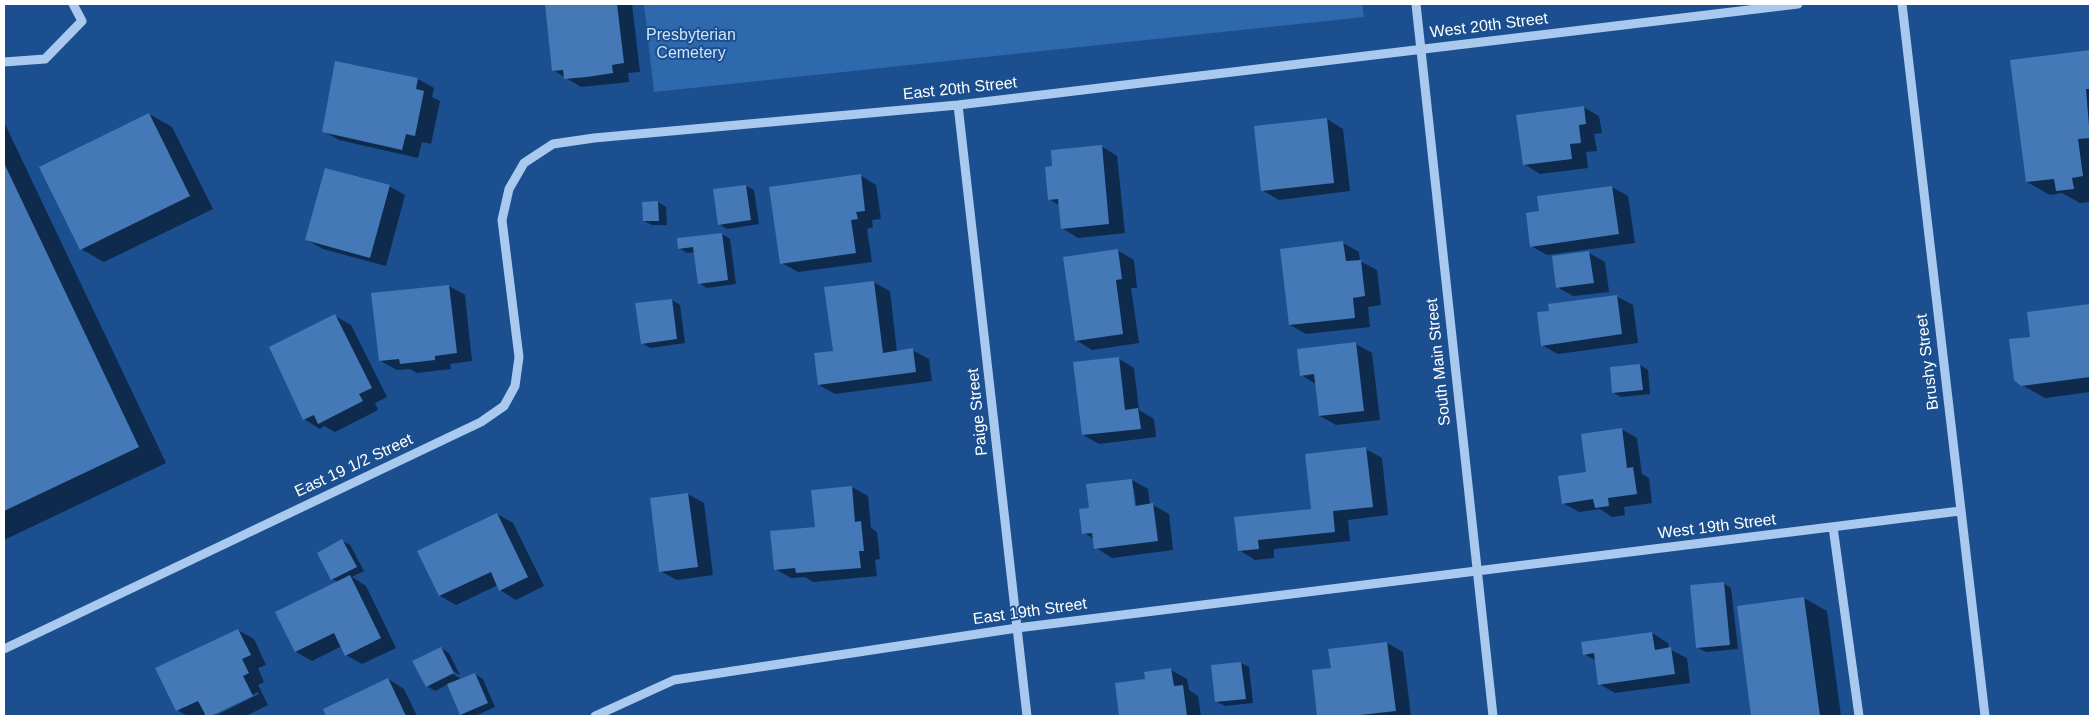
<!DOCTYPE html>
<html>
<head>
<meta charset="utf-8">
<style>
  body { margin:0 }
  #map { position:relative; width:2094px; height:720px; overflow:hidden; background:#1b4f8f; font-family:Arial,sans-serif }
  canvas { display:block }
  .frame { position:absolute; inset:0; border:5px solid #fff; pointer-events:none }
</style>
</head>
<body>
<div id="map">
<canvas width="2094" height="720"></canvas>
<div class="frame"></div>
</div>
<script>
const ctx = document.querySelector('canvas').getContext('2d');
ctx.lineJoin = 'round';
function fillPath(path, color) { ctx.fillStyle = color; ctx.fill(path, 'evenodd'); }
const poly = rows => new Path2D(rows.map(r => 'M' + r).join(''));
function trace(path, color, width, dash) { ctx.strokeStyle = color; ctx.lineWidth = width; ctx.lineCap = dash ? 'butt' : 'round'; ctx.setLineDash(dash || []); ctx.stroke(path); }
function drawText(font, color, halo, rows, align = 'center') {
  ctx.font = font + ' Arial,sans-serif'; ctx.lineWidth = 4; ctx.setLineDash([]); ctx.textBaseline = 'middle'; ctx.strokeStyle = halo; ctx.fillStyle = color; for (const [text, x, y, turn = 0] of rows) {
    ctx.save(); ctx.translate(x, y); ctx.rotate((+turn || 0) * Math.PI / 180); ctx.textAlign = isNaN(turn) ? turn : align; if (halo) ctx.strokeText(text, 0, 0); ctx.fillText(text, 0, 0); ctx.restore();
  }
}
const green = poly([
  [644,4,1362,4,1364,17,654,92]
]);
const shadow = poly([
  [546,4,632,4,640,72,628,73,629,82,581,87,553,70],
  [2090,51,2090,202,2080,203,2062,193,2050,195,2027,182,2011,61],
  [418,79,434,88,432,97,440,101,431,144,422,142,418,158,339,140,323,131],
  [1583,107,1599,116,1602,133,1594,134,1597,151,1586,152,1588,168,1540,174,1524,164],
  [149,114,172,127,213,209,104,262,81,249],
  [1327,119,1343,129,1350,191,1279,200,1262,190],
  [4,122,166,463,4,540],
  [1101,146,1117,156,1125,233,1078,238,1062,228,1060,206,1049,199,1054,167],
  [860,175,876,185,881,219,872,220,873,227,867,229,872,262,798,272,782,263],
  [389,186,405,195,386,266,323,249,307,240],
  [746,186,754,190,759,224,727,229,719,224],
  [1612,187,1628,196,1635,243,1547,255,1531,246,1540,213,1538,197],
  [658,202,666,207,667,225,652,225,644,221,643,203],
  [722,234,730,239,736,284,707,288,699,283,695,252,687,253,679,248],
  [1343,243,1359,252,1360,261,1377,270,1381,305,1368,307,1370,327,1306,334,1290,325],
  [1117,250,1134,260,1137,288,1131,288,1139,343,1092,350,1076,340],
  [1589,253,1605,262,1609,292,1573,296,1557,287],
  [873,282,890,291,897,352,912,350,929,359,932,381,835,394,819,385,834,352],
  [449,286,465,295,472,361,450,364,451,369,417,373,410,369,397,370,381,361],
  [1616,296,1633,305,1638,343,1558,354,1542,345],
  [672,300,680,305,685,343,650,348,642,343],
  [2090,305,2090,392,2045,398,2022,385,2031,338,2028,313],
  [335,316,351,325,387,397,375,403,378,410,335,432,324,426,320,429,304,419],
  [1356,344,1372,353,1380,420,1336,425,1320,416,1316,384,1301,375],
  [1118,358,1134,368,1139,410,1154,419,1156,437,1099,444,1083,435],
  [1640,365,1648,370,1650,394,1621,397,1614,393],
  [1621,429,1637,438,1642,474,1649,478,1652,503,1624,507,1625,515,1612,517,1600,509,1579,512,1563,503],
  [1366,449,1382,458,1388,515,1348,520,1350,541,1274,549,1274,558,1255,560,1239,550,1312,510],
  [1132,480,1148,489,1150,505,1153,505,1169,514,1173,550,1112,558,1096,548,1094,539,1084,533,1091,509],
  [1132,489,1134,489,1137,512,1135,512],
  [852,487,868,496,871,528,877,532,880,559,875,560,877,576,813,582,805,577,791,578,775,569,816,528,813,491],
  [688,494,704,503,713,575,677,580,660,571],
  [497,514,513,523,544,586,516,600,500,590,498,585,456,605,440,596,419,551],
  [342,541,350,545,364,571,352,577,366,586,396,648,362,664,346,655,342,646,312,661,296,652,277,612,338,582,332,579],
  [1723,583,1731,588,1738,649,1706,652,1698,648],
  [1804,598,1827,611,1841,716,1752,716,1738,607],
  [238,630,254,639,266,665,258,668,264,682,258,685,268,705,246,716,207,716,206,714,200,716,188,716,177,710],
  [258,692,259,694,215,716,215,713],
  [1652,633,1668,643,1669,649,1687,658,1690,683,1615,693,1599,684,1597,661,1584,654],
  [1387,643,1403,652,1411,716,1319,716,1313,671,1332,669],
  [441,648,449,653,460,675,449,669,448,671,463,680,475,674,483,679,495,707,475,716,465,716,461,714,448,684,435,691,427,686],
  [1241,663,1249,667,1253,703,1225,706,1217,702],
  [1171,670,1187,679,1189,690,1198,696,1201,716,1121,716,1117,684,1146,680],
  [388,679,404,689,417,716,327,716,324,710]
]);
const building = poly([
  [545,4,617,4,624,63,612,65,613,73,587,77,564,79,563,70,552,71],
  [2090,50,2090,89,2086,89,2090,138,2078,139,2083,176,2072,178,2074,189,2056,191,2054,179,2026,182,2010,60],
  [335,61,418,78,416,89,424,91,415,136,406,134,402,150,322,132],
  [1584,106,1586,124,1579,125,1581,143,1570,144,1572,159,1523,165,1516,115],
  [149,113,190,196,80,250,39,167],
  [1327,118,1334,183,1261,191,1254,126],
  [1102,145,1109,224,1061,229,1058,199,1048,200,1045,167,1052,166,1051,150],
  [4,163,139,447,4,511],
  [325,168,390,185,370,258,305,240],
  [861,174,865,211,856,212,858,219,851,220,856,253,780,264,769,187],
  [746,185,751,220,718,225,713,189],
  [1612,186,1619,234,1530,247,1526,213,1539,211,1537,196],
  [658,201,659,221,643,221,642,202],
  [722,233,728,280,698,284,693,247,678,249,677,238],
  [1343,241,1346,261,1361,260,1365,296,1353,298,1355,318,1289,325,1280,249],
  [1118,249,1122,279,1116,280,1123,334,1075,341,1063,257],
  [1589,251,1594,283,1556,288,1552,256],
  [874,281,883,353,913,348,916,372,818,385,814,353,833,351,824,287],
  [449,285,457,353,435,356,435,360,400,364,399,359,379,361,371,293],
  [1617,295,1622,334,1541,346,1537,312,1549,311,1548,304],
  [672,299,677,339,641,344,635,303],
  [2090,304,2090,377,2021,386,2014,380,2009,339,2030,337,2027,312],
  [335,314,372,388,359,394,363,401,318,424,314,415,303,420,269,347],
  [1356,342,1364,411,1319,416,1314,374,1300,376,1297,349],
  [1119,357,1125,410,1138,408,1141,429,1082,435,1073,362],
  [1640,364,1643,390,1612,393,1610,367],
  [1622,428,1627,468,1633,467,1637,494,1608,498,1609,506,1595,508,1593,499,1562,504,1558,476,1586,472,1581,434],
  [1366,447,1373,507,1333,511,1335,532,1258,540,1259,549,1238,551,1234,517,1311,509,1305,454],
  [1132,479,1135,506,1153,503,1158,541,1094,549,1092,533,1082,534,1079,509,1089,508,1086,484],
  [852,486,855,522,861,521,864,551,859,551,861,568,796,573,795,568,774,570,770,531,815,527,811,490],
  [688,493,698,567,659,572,650,498],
  [497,513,528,577,499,591,491,572,439,596,417,551],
  [342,539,357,567,331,580,317,553],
  [350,575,381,638,345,656,334,633,295,652,275,612],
  [1724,582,1730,645,1696,648,1690,585],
  [1804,597,1820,716,1751,716,1737,606],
  [238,629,251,655,242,659,249,673,243,676,253,696,211,716,206,716,198,701,176,711,155,668],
  [1652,632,1655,650,1671,647,1675,674,1598,685,1594,653,1583,655,1581,642],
  [1387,642,1396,711,1351,716,1317,716,1312,670,1331,668,1328,649],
  [441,647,454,673,426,687,412,661],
  [1241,662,1246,699,1215,702,1211,665],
  [1171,668,1174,686,1183,685,1187,716,1119,716,1115,683,1145,679,1144,672],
  [475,673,488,703,460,715,447,684],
  [388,678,406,716,326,716,323,709]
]);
const minor = poly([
  [1416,4,1493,716],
  [1902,4,1985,716],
  [4,62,45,59,82,21,73,4],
  [958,105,1027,716],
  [1833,527,1859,716],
  [4,649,481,422,504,406,515,386,519,357,502,220,509,189,524,163,553,144,594,138,958,105,1798,4],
  [595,716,674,680,1017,628,1960,511]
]);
const streetNames = [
  ["West 20th Street",1489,26,-7],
  ["East 20th Street",960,89,-6],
  ["South Main Street",1439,362,-96],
  ["Brushy Street",1928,362,-97],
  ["Paige Street",978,412,-96],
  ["East 19 1/2 Street",354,466,-25],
  ["West 19th Street",1717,527,-7],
  ["East 19th Street",1030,612,-8]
];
const parkNames = [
  ["Presbyterian",691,36],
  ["Cemetery",691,54]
];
fillPath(green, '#2e69ad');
fillPath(shadow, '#0007');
fillPath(building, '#4478b7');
trace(minor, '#a9c9ee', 9);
drawText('16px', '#fff', '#1b4f8f', streetNames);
drawText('16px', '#cfe3fa', '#1b4f8f', parkNames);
</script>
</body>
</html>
